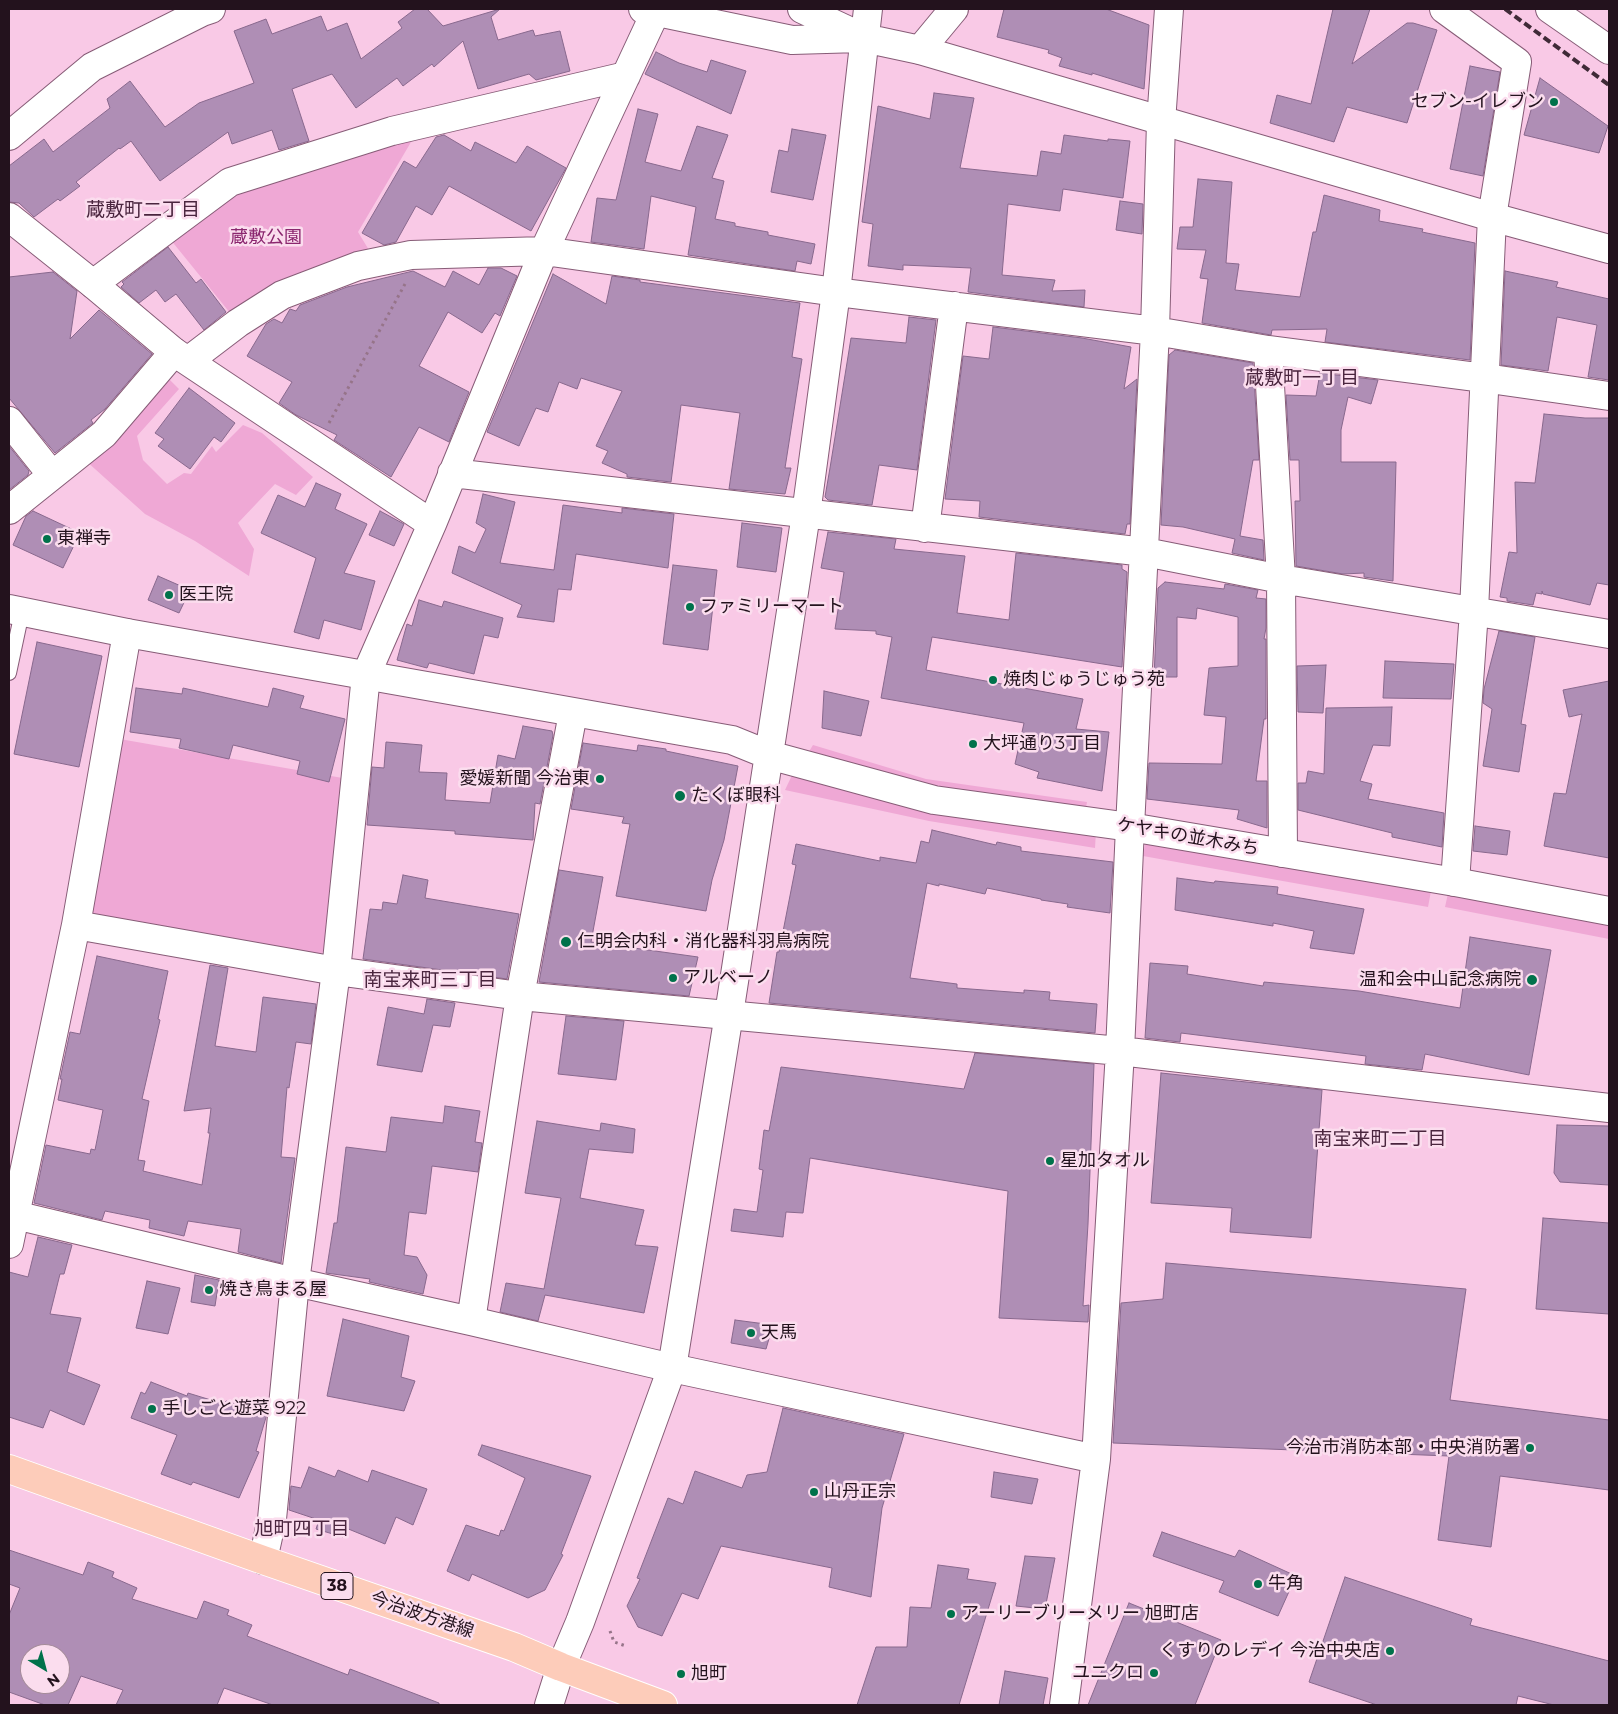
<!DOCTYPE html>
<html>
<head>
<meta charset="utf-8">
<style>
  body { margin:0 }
  #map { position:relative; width:1618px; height:1714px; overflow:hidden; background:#f9c9e6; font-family:Montserrat,sans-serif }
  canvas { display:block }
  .frame { position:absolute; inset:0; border:10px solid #23121d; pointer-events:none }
  .north { position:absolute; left:20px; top:1644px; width:50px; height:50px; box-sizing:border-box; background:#fbddee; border:1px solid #a58c9a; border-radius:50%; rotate:143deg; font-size:14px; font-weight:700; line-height:20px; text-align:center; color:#23121d }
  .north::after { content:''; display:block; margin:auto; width:18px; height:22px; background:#00724b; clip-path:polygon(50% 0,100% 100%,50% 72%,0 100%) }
</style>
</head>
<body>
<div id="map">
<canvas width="1618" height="1714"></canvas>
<div class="frame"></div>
<div class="north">N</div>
</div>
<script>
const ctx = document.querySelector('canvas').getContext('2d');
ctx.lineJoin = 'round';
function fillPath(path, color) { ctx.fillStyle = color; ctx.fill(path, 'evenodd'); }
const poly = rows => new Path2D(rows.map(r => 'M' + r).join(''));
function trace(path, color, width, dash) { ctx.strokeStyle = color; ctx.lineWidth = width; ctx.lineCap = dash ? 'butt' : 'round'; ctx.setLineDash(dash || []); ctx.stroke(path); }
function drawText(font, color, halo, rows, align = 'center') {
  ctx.font = font + ' Montserrat,"Noto Sans JP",sans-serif'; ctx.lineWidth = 5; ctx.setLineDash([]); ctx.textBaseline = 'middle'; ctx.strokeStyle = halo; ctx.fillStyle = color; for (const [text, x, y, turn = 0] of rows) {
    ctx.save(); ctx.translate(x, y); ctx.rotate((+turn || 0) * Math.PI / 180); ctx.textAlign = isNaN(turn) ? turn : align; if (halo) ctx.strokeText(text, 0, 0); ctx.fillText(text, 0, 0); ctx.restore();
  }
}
const green = poly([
  [414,137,358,232,372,255,235,319,170,239,237,191],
  [165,375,179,389,137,436,143,460,167,484,184,473,191,474,212,446,216,452,243,425,262,433,313,477,296,495,275,484,238,523,254,549,249,576,195,541,145,514,85,460],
  [114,738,354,780,323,952,313,960,81,920],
  [813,745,926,779,1087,802,1085,814,920,790,805,758],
  [794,771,1096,831,1095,848,929,821,785,790],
  [1146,840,1431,891,1428,907,1143,856],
  [1449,889,1609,920,1609,939,1445,907]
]);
const building = poly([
  [415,9,427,9,443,26,500,9,491,17,498,40,533,30,535,36,560,31,570,71,536,80,529,74,478,89,463,41,434,67,432,64,403,86,397,78,356,108,332,74,292,89,309,141,279,150,272,130,232,144,228,132,160,181,131,141,120,149,119,148,76,182,80,186,60,201,58,199,34,217,19,203,9,202,9,166,44,139,53,152,110,108,107,99,130,81,165,127,199,103,254,83,234,31,266,19,272,34,321,16,327,31,347,23,361,59,402,28,398,22,415,9],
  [1004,9,1106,9,1149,25,1144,89,1092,73,1092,75,1059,66,1062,58,1048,53,1049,50,997,37,1004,9],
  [1333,9,1370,9,1352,64,1407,23,1413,23,1437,30,1407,123,1347,107,1334,142,1270,123,1277,95,1311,104,1333,9],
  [656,52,679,63,707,72,711,60,746,71,731,114,645,74,656,52],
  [1470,66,1500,72,1483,176,1450,169,1470,66],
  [1540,78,1608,126,1599,153,1524,135,1540,78],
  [934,93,974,98,960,168,1037,176,1041,151,1061,154,1064,135,1108,141,1108,139,1130,141,1123,198,1063,189,1060,211,1008,204,1002,275,1055,280,1052,291,1085,290,1084,307,968,292,971,268,903,265,903,270,868,266,873,224,862,222,878,106,930,119,934,93],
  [638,109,658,114,645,162,681,171,697,126,728,135,712,178,724,181,715,219,735,223,735,226,768,232,768,235,815,244,811,264,797,261,795,271,688,255,696,207,651,196,644,249,591,242,597,198,616,200,638,109],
  [792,129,826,135,813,200,771,192,779,150,788,152,792,129],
  [444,135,471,151,475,142,516,163,527,146,566,168,531,231,449,186,432,215,416,206,396,242,384,245,362,233,404,161,416,168,436,137,444,135],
  [1198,179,1232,182,1226,263,1239,264,1235,290,1300,297,1313,232,1316,232,1324,195,1380,210,1379,221,1423,229,1422,232,1475,243,1470,360,1325,342,1327,329,1272,330,1271,335,1202,323,1208,279,1200,278,1206,250,1177,249,1180,227,1193,227,1198,179],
  [1120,201,1143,204,1142,234,1116,230,1120,201],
  [168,247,196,283,201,279,226,312,204,330,176,294,165,302,156,290,139,303,121,287,124,284,122,282,168,247],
  [488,268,501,268,517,276,500,316,495,313,482,333,448,312,419,366,469,392,449,442,419,427,391,477,334,440,337,435,296,415,279,403,292,382,247,356,266,324,274,319,282,323,290,309,296,311,300,305,347,287,413,271,445,287,453,271,479,285,488,268],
  [1505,271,1558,282,1556,287,1609,299,1609,380,1588,377,1597,325,1557,317,1548,371,1501,365,1505,271],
  [53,272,77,291,70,339,99,310,152,354,105,409,91,420,93,423,55,453,9,398,9,277,53,272],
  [553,274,606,304,612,276,640,280,640,282,800,303,792,357,802,359,785,468,791,468,785,494,729,489,740,413,681,405,671,482,627,477,627,474,602,463,608,451,596,446,622,391,581,378,577,389,559,382,548,412,536,408,519,446,487,432,553,274],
  [909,317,936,320,917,470,879,465,872,505,828,500,825,497,830,468,851,338,906,343,909,317],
  [993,327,1082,338,1131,347,1124,389,1137,379,1130,524,1127,524,1125,534,979,517,980,501,945,499,963,356,989,359,993,327],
  [1175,350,1253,363,1259,460,1253,460,1240,536,1263,540,1264,560,1232,553,1235,539,1183,527,1161,525,1169,355,1175,350],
  [1320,373,1378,380,1371,404,1348,397,1341,430,1341,462,1396,462,1393,581,1364,577,1364,573,1343,574,1296,566,1295,501,1300,501,1299,460,1290,460,1286,395,1316,396,1320,373],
  [189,388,235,423,221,442,214,437,190,469,158,446,164,439,155,433,189,388],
  [1544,414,1585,418,1609,418,1609,585,1597,583,1590,605,1543,594,1542,591,1542,594,1536,593,1533,605,1507,601,1507,598,1500,597,1509,552,1517,553,1515,482,1535,483,1544,414],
  [9,446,29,471,28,475,9,490,9,446],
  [316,483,341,494,335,509,367,524,344,573,375,581,361,630,324,620,319,639,294,632,316,558,261,533,278,495,305,507,316,483],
  [483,494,515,502,500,563,554,570,563,505,622,513,622,508,674,514,668,568,576,554,571,590,558,589,554,622,517,617,522,605,452,573,459,546,475,553,486,529,476,523,483,494],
  [33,511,80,533,63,568,13,545,26,516,33,511],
  [380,511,404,524,394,546,369,535,380,511],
  [742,523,782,528,776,572,737,567,742,523],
  [828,532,896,539,894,549,965,556,957,613,1009,620,1016,553,1122,565,1122,569,1127,572,1122,667,932,637,926,670,1083,699,1076,729,1109,732,1102,791,1037,778,1039,772,1015,764,1024,723,881,698,892,637,876,634,876,631,835,629,844,572,821,568,828,532],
  [673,565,717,570,708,650,663,644,673,565],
  [158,576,190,590,179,613,148,600,158,576],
  [1165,582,1224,589,1225,584,1258,590,1256,598,1266,599,1266,628,1264,639,1266,639,1266,719,1264,719,1256,781,1267,781,1267,828,1237,819,1239,810,1147,799,1149,763,1222,764,1226,717,1204,715,1209,668,1238,666,1238,617,1197,608,1196,619,1177,617,1177,677,1154,677,1158,588,1165,582],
  [419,600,442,607,444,601,503,618,498,638,484,635,474,674,429,663,427,668,397,660,407,624,412,626,419,600],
  [1499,631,1535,637,1521,724,1526,725,1519,772,1483,766,1492,709,1483,703,1484,689,1499,631],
  [37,642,102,656,79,767,14,754,37,642],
  [1385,661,1454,664,1451,699,1383,698,1385,661],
  [1326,665,1323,713,1298,712,1297,666,1326,665],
  [1609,681,1609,858,1544,846,1554,793,1566,794,1582,714,1569,717,1563,690,1609,681],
  [136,688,182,694,183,688,268,707,273,688,304,696,300,708,345,719,329,782,297,774,300,761,233,745,229,759,179,748,181,739,130,732,136,688],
  [824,691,869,701,861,736,822,728,824,691],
  [1392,707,1390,746,1373,745,1360,781,1372,784,1368,799,1444,813,1442,847,1392,837,1392,833,1298,810,1298,783,1306,783,1308,771,1324,774,1326,708,1392,707],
  [523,726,552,731,553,735,540,804,535,803,533,840,455,834,455,831,367,825,372,767,384,768,386,742,422,745,419,772,447,773,445,800,490,803,498,755,515,759,523,726],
  [583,743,637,751,638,745,666,749,666,751,738,766,724,840,712,880,706,911,616,896,630,824,622,823,624,817,571,809,583,743],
  [1475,826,1510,831,1507,855,1473,851,1475,826],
  [932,830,996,845,997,842,1021,847,1021,851,1113,862,1110,913,1067,907,1068,904,1041,900,1041,899,987,888,985,894,939,884,939,886,927,883,910,978,957,984,957,988,1024,993,1024,990,1050,992,1049,1000,1097,1004,1095,1033,769,1003,777,952,779,952,796,865,792,864,796,844,880,861,880,857,916,863,921,841,929,843,932,830],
  [559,870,603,877,591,942,698,957,689,996,539,982,559,870],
  [403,875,428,880,425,898,519,914,507,979,363,959,370,909,382,910,383,902,397,904,403,875],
  [1177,878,1214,883,1215,881,1278,887,1277,894,1364,909,1354,954,1310,948,1314,931,1273,923,1273,926,1175,910,1177,878],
  [1470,937,1551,950,1529,1075,1425,1054,1422,1070,1365,1064,1366,1056,1181,1033,1180,1042,1145,1038,1150,963,1188,966,1187,974,1263,986,1264,982,1359,991,1460,1008,1470,937],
  [97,956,168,971,158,1019,160,1020,142,1099,149,1101,138,1160,145,1161,143,1171,202,1185,210,1133,208,1133,211,1108,184,1111,210,965,228,968,215,1046,256,1052,263,997,316,1004,311,1044,296,1042,289,1088,287,1087,281,1157,295,1158,281,1263,238,1252,241,1229,188,1221,184,1236,149,1228,150,1220,105,1211,102,1220,34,1203,46,1145,90,1154,91,1149,95,1150,103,1110,58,1100,62,1079,60,1079,70,1032,80,1034,97,956],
  [427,999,455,1003,450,1027,433,1025,422,1072,377,1065,388,1007,424,1014,427,999],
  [566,1016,624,1021,616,1080,558,1074,566,1016],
  [975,1053,1094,1064,1088,1224,1083,1306,1089,1305,1088,1322,999,1318,1008,1191,810,1158,803,1213,786,1212,783,1237,731,1231,734,1209,757,1212,763,1170,759,1169,764,1130,769,1131,781,1067,964,1089,975,1053],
  [1161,1073,1322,1090,1311,1238,1230,1232,1232,1208,1151,1203,1161,1073],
  [445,1106,480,1111,475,1142,482,1143,478,1172,432,1166,426,1214,409,1212,404,1255,417,1257,427,1275,423,1294,369,1282,370,1279,326,1273,334,1223,337,1223,346,1147,386,1152,391,1117,443,1123,445,1106],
  [537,1121,600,1131,601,1123,635,1129,633,1153,589,1149,580,1198,644,1210,635,1245,658,1247,644,1313,545,1295,538,1321,500,1312,506,1283,544,1289,561,1198,525,1193,537,1121],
  [1557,1125,1609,1126,1609,1185,1560,1182,1554,1173,1557,1125],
  [1543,1218,1609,1223,1609,1314,1536,1309,1543,1218],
  [38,1237,72,1245,64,1274,60,1274,50,1314,81,1318,67,1372,100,1385,84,1425,50,1410,43,1428,9,1417,9,1272,28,1277,38,1237],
  [1166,1263,1466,1289,1450,1400,1609,1420,1609,1490,1500,1476,1491,1547,1438,1540,1449,1456,1113,1443,1121,1303,1163,1299,1166,1263],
  [195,1275,219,1280,215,1306,191,1302,195,1275],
  [147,1281,180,1288,168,1334,136,1328,147,1281],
  [343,1319,409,1336,401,1377,415,1381,404,1411,327,1396,343,1319],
  [735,1320,773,1325,766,1349,731,1343,735,1320],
  [151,1382,187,1396,188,1393,224,1404,226,1401,267,1414,256,1451,259,1452,239,1498,193,1482,191,1485,161,1474,177,1435,131,1418,141,1392,145,1394,151,1382],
  [783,1408,904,1434,882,1508,871,1597,829,1587,832,1568,721,1546,698,1599,682,1593,662,1636,638,1627,627,1606,640,1579,637,1578,668,1498,683,1504,695,1471,742,1488,747,1475,767,1472,783,1408],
  [482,1445,591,1476,561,1554,563,1555,545,1590,528,1598,472,1574,469,1581,447,1571,466,1525,499,1536,501,1530,504,1531,525,1478,478,1455,482,1445],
  [309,1467,335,1477,338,1470,368,1482,372,1470,427,1489,413,1525,396,1517,385,1544,346,1528,343,1537,316,1529,319,1520,289,1510,291,1486,301,1488,309,1467],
  [994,1472,1038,1479,1032,1504,991,1497,994,1472],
  [1162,1532,1235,1557,1239,1550,1296,1576,1278,1616,1219,1592,1224,1581,1153,1556,1162,1532],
  [9,1550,83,1575,88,1562,114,1572,112,1577,137,1588,132,1599,197,1619,204,1601,229,1610,227,1615,252,1625,247,1636,348,1675,350,1669,439,1703,439,1705,273,1705,224,1688,217,1705,116,1705,123,1690,81,1676,68,1705,45,1705,9,1692,9,1615,20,1588,9,1584,9,1550],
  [30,1654,60,1654,60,1684,30,1684,30,1654],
  [1025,1556,1055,1558,1045,1609,1016,1606,1025,1556],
  [938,1565,969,1569,967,1579,996,1583,959,1705,857,1705,876,1647,907,1647,910,1607,931,1608,938,1565],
  [1345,1577,1472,1619,1470,1625,1609,1661,1609,1705,1554,1705,1518,1696,1516,1705,1377,1705,1309,1682,1345,1577],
  [1129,1603,1221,1640,1195,1705,1088,1705,1129,1603],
  [1005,1671,1048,1678,1043,1705,999,1705,1005,1671]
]);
const path = poly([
  [329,423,405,284],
  [610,1631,614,1642,626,1646]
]);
const lane = poly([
  [9,673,22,612]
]);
const street = poly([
  [1444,9,1517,62,1492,217,1474,611,1455,882],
  [1550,9,1609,50],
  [920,50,954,9],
  [93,284,230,182,392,131,626,76],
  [1268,350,1281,579,1283,853],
  [188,361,238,323,282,295,358,266,411,255,544,251,836,292,1155,331,1268,350,1484,378,1609,396],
  [9,421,52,475],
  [452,473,1145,552,1281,579,1609,634],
  [9,510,104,434,174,352,432,524],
  [925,528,954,306],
  [76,925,336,971,520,996,1120,1051,1609,1108],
  [15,1215,295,1282,471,1321,672,1368,1096,1459],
  [9,1244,76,925,127,633],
  [471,1321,520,996,573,713],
  [263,1560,272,1519,295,1282,336,971,366,675,432,524,544,251,657,9],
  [1064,1705,1096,1459,1120,1051,1130,827,1155,331,1161,122,1169,9]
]);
const secondary = poly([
  [643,9,792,40,860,38],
  [802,9,864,38,920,50,1492,217,1609,249],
  [9,136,92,67,202,12,211,9],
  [9,217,93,284,174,352],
  [9,609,127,633,732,740,769,755,934,800,1130,827,1455,882,1609,911],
  [549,1705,561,1667,580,1622,672,1368,729,1014,806,514,836,292,868,9]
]);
const primary = poly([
  [9,1469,263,1560,514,1647,561,1667,663,1705]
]);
const rail = poly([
  [1505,9,1609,85]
]);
const markers = [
  [1554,102,5,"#00724b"],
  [47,539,5,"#00724b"],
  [169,595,5,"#00724b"],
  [690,607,5,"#00724b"],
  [993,680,5,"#00724b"],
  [973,744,5,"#00724b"],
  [600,779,5,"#00724b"],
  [680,796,6,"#00724b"],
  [566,942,6,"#00724b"],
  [673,978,5,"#00724b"],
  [1532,980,6,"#00724b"],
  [1050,1161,5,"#00724b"],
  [209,1290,5,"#00724b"],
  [751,1333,5,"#00724b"],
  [152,1409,5,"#00724b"],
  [1530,1448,5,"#00724b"],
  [814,1492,5,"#00724b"],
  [1258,1584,5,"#00724b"],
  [951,1614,5,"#00724b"],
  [1390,1651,5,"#00724b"],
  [1154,1673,5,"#00724b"],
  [681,1674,5,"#00724b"]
];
const shields = [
  [337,1586,32]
];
const shieldNames = [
  ["38",337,1586]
];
const poiNames = [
  ["セブン-イレブン",1544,102,"right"],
  ["東禅寺",57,539],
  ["医王院",179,595],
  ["ファミリーマート",700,607],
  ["焼肉じゅうじゅう苑",1003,680],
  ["大坪通り3丁目",983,744],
  ["愛媛新聞 今治東",590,779,"right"],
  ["たくぼ眼科",691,796],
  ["仁明会内科・消化器科羽鳥病院",577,942],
  ["アルベーノ",683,978],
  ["温和会中山記念病院",1521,980,"right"],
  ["星加タオル",1060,1161],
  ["焼き鳥まる屋",219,1290],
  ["天馬",761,1333],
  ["手しごと遊菜 922",162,1409],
  ["今治市消防本部・中央消防署",1520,1448,"right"],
  ["山丹正宗",824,1492],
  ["牛角",1268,1584],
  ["アーリーブリーメリー 旭町店",961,1614],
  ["くすりのレデイ 今治中央店",1380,1651,"right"],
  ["ユニクロ",1144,1673,"right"],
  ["旭町",691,1674]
];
const parkNames = [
  ["蔵敷公園",266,238]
];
const streetNames = [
  ["ケヤキの並木みち",1188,837,10],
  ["今治波方港線",422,1615,19]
];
const neighbourhoodNames = [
  ["蔵敷町二丁目",143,210],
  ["蔵敷町一丁目",1302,378],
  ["南宝来町三丁目",430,980],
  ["南宝来町二丁目",1380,1139],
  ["旭町四丁目",302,1529]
];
fillPath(green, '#efa8d5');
fillPath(building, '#af8eb5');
trace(building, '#88688d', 1);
trace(lane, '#875c77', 16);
trace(street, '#875c77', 30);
trace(secondary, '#875c77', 30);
trace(primary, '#fff', 30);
trace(path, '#967489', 3, [2.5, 4]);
trace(lane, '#fff', 14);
trace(street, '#fff', 28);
trace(secondary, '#fff', 28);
trace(primary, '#fdccba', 28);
trace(rail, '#3f2a37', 4, [8, 4]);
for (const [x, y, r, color] of markers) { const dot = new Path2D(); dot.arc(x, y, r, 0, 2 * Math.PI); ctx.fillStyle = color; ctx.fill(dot); trace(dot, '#fbddee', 2); }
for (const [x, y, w] of shields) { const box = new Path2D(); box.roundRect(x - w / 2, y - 13.5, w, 27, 4); ctx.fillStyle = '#fbddee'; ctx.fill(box); trace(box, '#23121d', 1); }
drawText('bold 16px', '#23121d', null, shieldNames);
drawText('18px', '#23121d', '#fbddee', poiNames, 'left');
drawText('18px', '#8b266f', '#fbddee', parkNames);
drawText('18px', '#23121d', '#fbddee', streetNames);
drawText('19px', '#4a253e', '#fbddee', neighbourhoodNames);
</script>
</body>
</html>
